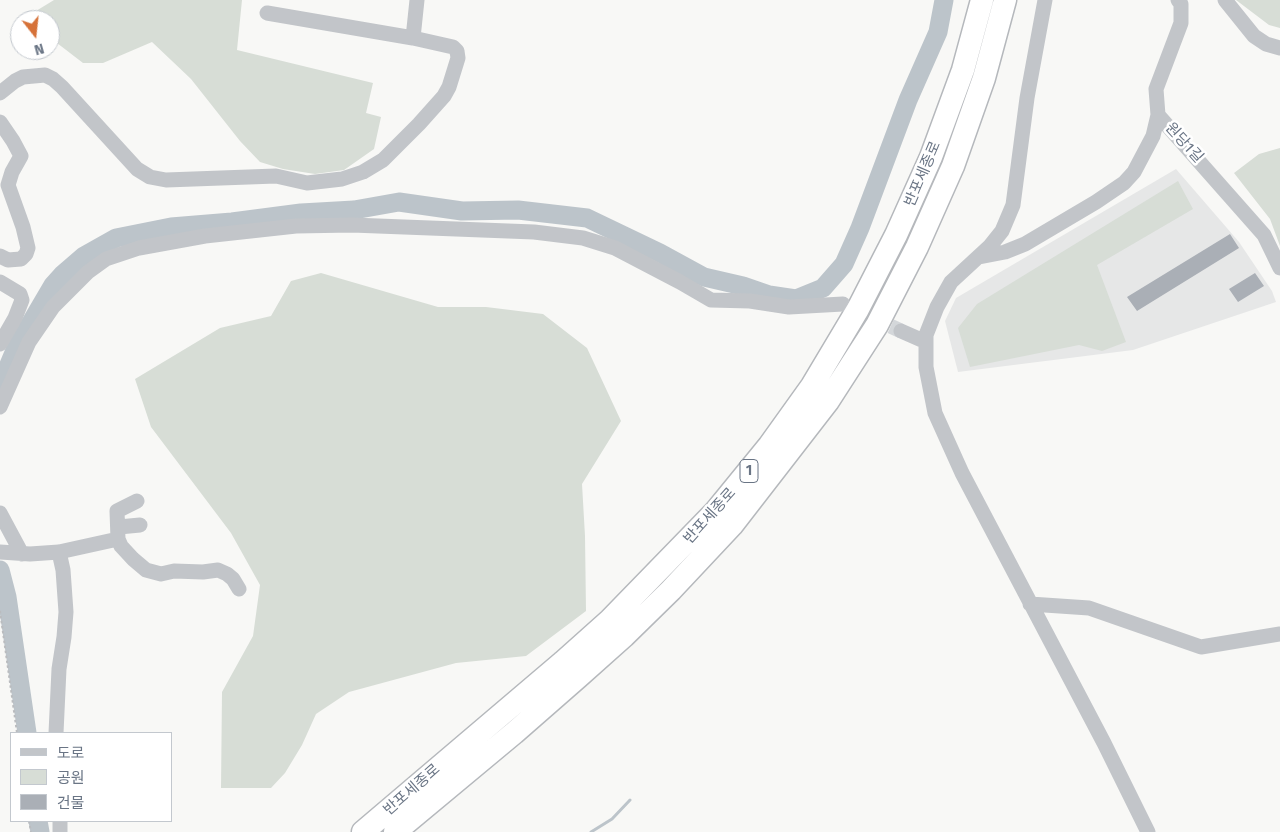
<!DOCTYPE html>
<html>
<head>
<meta charset="utf-8">
<style>
  body { margin:0 }
  #map { position:relative; width:1280px; height:832px; overflow:hidden; background:#f8f8f6; font-family:"Fira Sans","Noto Sans KR",sans-serif }
  canvas { display:block }
  .legend { position:absolute; left:10px; top:732px; width:162px; height:90px; box-sizing:border-box; background:#fff; border:1px solid #c3c8ce; margin:0; padding:6px 9px; list-style:none; font-size:15px; color:#6a7585 }
  .legend li { display:flex; align-items:center; gap:10px; height:25px }
  .legend b { width:25px; border:1px solid #c3c8ce }
  .north { position:absolute; left:10px; top:10px; width:50px; height:50px; box-sizing:border-box; background:#fff; border:1px solid #c3c8ce; border-radius:50%; rotate:164deg; font-size:14px; font-weight:700; line-height:20px; text-align:center; color:#6a7585 }
  .north::after { content:''; display:block; margin:auto; width:18px; height:22px; background:#d67239; clip-path:polygon(50% 0,100% 100%,50% 72%,0 100%) }
</style>
</head>
<body>
<div id="map">
<canvas width="1280" height="832"></canvas>
<ul class="legend">
<li><b style="height:6px;background:#c2c5c9"></b>도로</li>
<li><b style="height:14px;background:#d7ddd6"></b>공원</li>
<li><b style="height:14px;background:#aaafb6"></b>건물</li>
</ul>
<div class="north">N</div>
</div>
<script>
const ctx = document.querySelector('canvas').getContext('2d');
ctx.lineJoin = 'round';
function fillPath(path, color) { ctx.fillStyle = color; ctx.fill(path, 'evenodd'); }
const poly = rows => new Path2D(rows.map(r => 'M' + r).join(''));
function trace(path, color, width, dash) { ctx.strokeStyle = color; ctx.lineWidth = width; ctx.lineCap = dash ? 'butt' : 'round'; ctx.setLineDash(dash || []); ctx.stroke(path); }
function drawText(font, color, halo, rows, align = 'center') {
  ctx.font = font + ' "Fira Sans","Noto Sans KR",sans-serif'; ctx.lineWidth = 5; ctx.setLineDash([]); ctx.textBaseline = 'middle'; ctx.strokeStyle = halo; ctx.fillStyle = color; for (const [text, x, y, turn = 0] of rows) {
    ctx.save(); ctx.translate(x, y); ctx.rotate((+turn || 0) * Math.PI / 180); ctx.textAlign = isNaN(turn) ? turn : align; if (halo) ctx.strokeText(text, 0, 0); ctx.fillText(text, 0, 0); ctx.restore();
  }
}
const built = poly([
  [1176,169,1239,242,1272,291,1276,302,1133,350,958,372,945,321,956,298]
]);
const green = poly([
  [54,0,242,0,237,50,373,83,366,113,381,117,374,149,344,170,315,174,283,169,260,162,240,141,191,79,152,42,103,63,83,63,57,43,50,32,50,20,42,20,36,11],
  [1236,0,1280,0,1280,28,1269,25],
  [1280,148,1280,246,1270,219,1234,173,1259,154],
  [1178,181,1193,209,1097,265,1126,342,1102,351,1079,345,970,367,958,328,977,304],
  [321,273,438,307,486,307,543,314,587,348,621,421,582,484,585,536,586,611,526,656,456,663,349,692,316,714,302,745,285,773,271,788,221,788,222,692,253,636,260,585,231,533,151,427,135,379,220,328,271,316,291,281]
]);
const stream = poly([
  [591,832,612,819,630,800]
]);
const river = poly([
  [0,386,16,348,53,285,62,275,84,256,116,238,171,227,232,222,301,213,354,210,399,202,462,211,518,210,587,218,660,253,704,277,743,286,769,295,796,299,823,288,844,264,860,228,908,100,938,32,944,0],
  [0,570,7,597,27,733],
  [38,821,40,832]
]);
const building = poly([
  [1230,234,1239,248,1137,311,1127,297],
  [1255,273,1264,286,1238,302,1229,289]
]);
const minorTunnel = poly([
  [849,307,901,331]
]);
const path = poly([
  [0,611,17,733],
  [29,821,31,832]
]);
const minor = poly([
  [1045,0,1027,98,1013,205,1002,231,990,246,951,282,937,307,926,335,926,367,935,413,962,473,1104,743,1148,832],
  [1178,0,1181,4,1181,23,1156,89,1158,115,1264,235,1280,268],
  [1225,0,1254,36,1266,44,1280,48],
  [413,38,417,0],
  [0,93,15,81,23,77,45,75,53,79,62,87,137,169,150,177,166,180,276,176,307,183,342,179,363,172,383,160,419,124,444,96,449,87,458,58,457,51,453,47,413,38,267,13],
  [0,122,13,141,21,156,12,172,8,185,23,227,28,248,26,254,21,259,8,260,0,256],
  [979,257,1005,252,1025,244,1096,202,1124,183,1134,172,1153,136,1158,115],
  [0,282,20,294,22,300,15,318,0,344],
  [901,331,926,342],
  [0,407,29,342,53,307,88,272,106,259,139,248,205,236,296,226,352,225,534,232,583,238,615,248,680,282,711,300,750,301,789,307,843,304],
  [137,501,117,511,118,539,121,546,133,559,146,570,161,574,174,571,203,572,218,570,227,574,233,579,239,589],
  [0,513,22,554],
  [119,527,140,525],
  [0,552,30,554,59,552,118,539],
  [1030,604,1089,608,1201,647,1280,634],
  [56,733,59,669,64,637,66,612,63,570,59,552],
  [60,821,60,832]
]);
const highway = poly([
  [363,832,563,662,610,620,716,511,769,446,812,386,858,309,896,235,931,157,963,70,982,0],
  [395,832,514,733,578,677,624,636,671,590,732,525,828,401,877,325,917,247,953,166,984,78,1005,0]
]);
const shields = [
  [749,471,18]
];
const shieldNames = [
  ["1",749,471]
];
const streetNames = [
  ["원당1길",1184,143,48],
  ["반포세종로",923,174,-67],
  ["반포세종로",710,516,-48],
  ["반포세종로",412,790,-41]
];
fillPath(built, '#e6e7e7');
fillPath(green, '#d7ddd6');
trace(stream, '#bcc4ca', 3);
trace(river, '#bcc4ca', 19);
fillPath(building, '#aaafb6');
trace(minorTunnel, '#d4d7da', 15, [15, 8]);
trace(highway, '#b5b8bc', 25);
trace(path, '#babcbf', 2, [2.5, 2.5]);
trace(minor, '#c2c5c9', 15);
trace(highway, '#fff', 22);
for (const [x, y, w] of shields) { const box = new Path2D(); box.roundRect(x - w / 2, y - 11.5, w, 23, 4); ctx.fillStyle = '#fff'; ctx.fill(box); trace(box, '#6a7585', 1); }
drawText('bold 14px', '#6a7585', null, shieldNames);
drawText('15px', '#6a7585', '#fff', streetNames);
</script>
</body>
</html>
